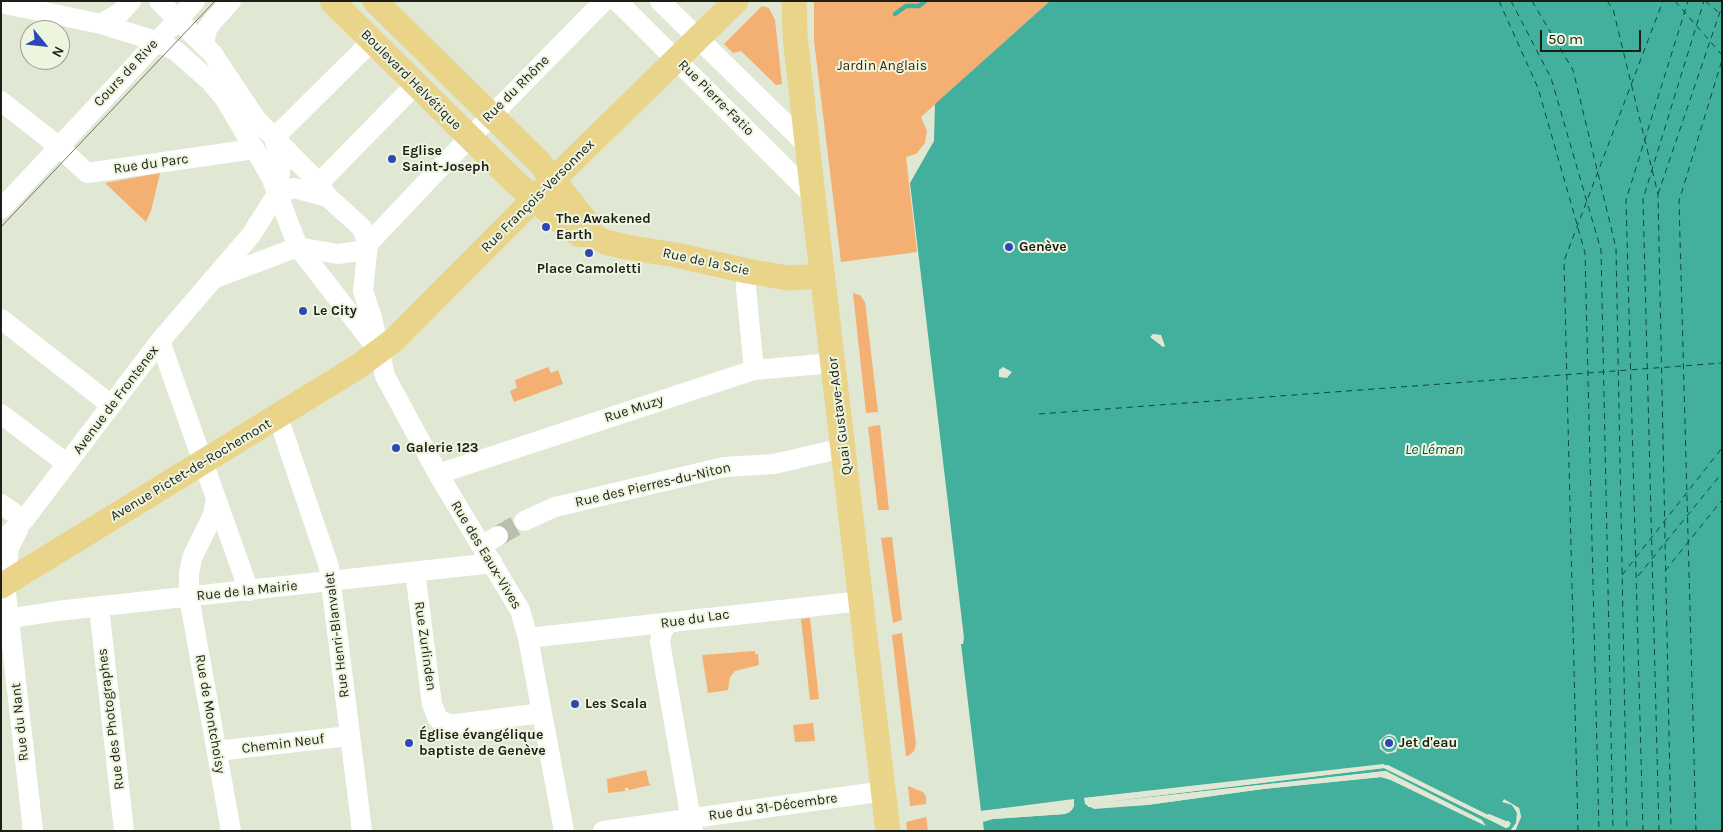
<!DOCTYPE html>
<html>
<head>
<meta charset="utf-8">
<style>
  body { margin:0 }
  #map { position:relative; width:1723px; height:832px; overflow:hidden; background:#e0e7d2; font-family:Karla,sans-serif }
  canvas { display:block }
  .frame { position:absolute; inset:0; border:2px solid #1c1f17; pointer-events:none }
  .north { position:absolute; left:20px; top:20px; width:50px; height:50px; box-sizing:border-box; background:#eef5df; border:1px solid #9a9f8f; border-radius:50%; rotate:118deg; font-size:14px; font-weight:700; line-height:20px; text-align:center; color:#1c1f17 }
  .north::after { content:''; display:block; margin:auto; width:18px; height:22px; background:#2d47b7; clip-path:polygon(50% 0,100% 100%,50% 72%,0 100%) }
  .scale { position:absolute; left:1540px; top:30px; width:101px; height:22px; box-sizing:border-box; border:2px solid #1c1f17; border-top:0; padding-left:6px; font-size:15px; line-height:18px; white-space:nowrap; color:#1c1f17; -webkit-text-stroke:4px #eef5df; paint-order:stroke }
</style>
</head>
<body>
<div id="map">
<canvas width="1723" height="832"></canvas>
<div class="frame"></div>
<div class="north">N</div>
<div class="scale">50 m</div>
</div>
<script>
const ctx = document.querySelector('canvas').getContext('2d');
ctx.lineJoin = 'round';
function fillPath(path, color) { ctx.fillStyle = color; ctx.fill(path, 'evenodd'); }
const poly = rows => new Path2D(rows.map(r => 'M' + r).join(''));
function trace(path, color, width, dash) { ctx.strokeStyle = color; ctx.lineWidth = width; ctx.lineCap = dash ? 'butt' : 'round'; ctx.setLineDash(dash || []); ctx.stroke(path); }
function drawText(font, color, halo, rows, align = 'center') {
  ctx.font = font + ' Karla,sans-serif'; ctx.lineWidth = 4; ctx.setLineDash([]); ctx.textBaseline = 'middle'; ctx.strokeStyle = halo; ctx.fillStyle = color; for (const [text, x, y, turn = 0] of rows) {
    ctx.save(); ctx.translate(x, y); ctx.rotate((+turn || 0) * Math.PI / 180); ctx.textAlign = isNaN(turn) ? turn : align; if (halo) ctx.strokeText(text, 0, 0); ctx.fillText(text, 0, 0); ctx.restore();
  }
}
const green = poly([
  [814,1,1050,1,921,117,927,131,925,143,916,154,906,157,917,252,841,262,814,41],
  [762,6,769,8,775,20,782,84,776,85,741,51,733,53,724,44],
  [160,173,151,211,146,222,105,183],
  [853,293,860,295,865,302,878,412,866,413],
  [548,367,551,373,558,370,563,384,514,402,510,391,517,388,515,380],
  [880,425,889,510,878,510,868,427],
  [892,537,902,620,893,623,881,538],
  [810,618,819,699,810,700,801,619],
  [902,633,916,744,914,751,908,756,906,756,892,635],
  [755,651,755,654,758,654,759,665,735,671,730,677,728,690,708,693,702,655],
  [813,723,815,741,795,742,793,725],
  [646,770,649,783,651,785,629,790,628,788,625,788,625,791,608,793,607,779],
  [908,786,923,792,926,797,926,804,910,806],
  [926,817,928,831,907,831,906,822]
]);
const water = poly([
  [1050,1,1722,1,1722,831,1515,831,1521,817,1519,808,1512,805,1519,816,1514,827,1510,831,984,831,983,822,993,819,1065,814,1070,812,1074,801,981,811,961,644,963,644,964,638,910,183,934,141,935,104],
  [1153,334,1161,335,1165,346,1163,347,1150,337],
  [1003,367,1012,372,1007,378,999,377,999,370],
  [1390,734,1395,736,1399,744,1396,752,1387,754,1380,749,1379,741,1386,735],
  [1388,765,1488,815,1489,814,1511,823,1509,827,1506,828,1384,768,1089,804,1386,771,1486,826,1391,780,1381,777,1263,789,1147,805,1088,807,1084,798],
  '1381 744a8 8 0 1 1 16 0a8 8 0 1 1-16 0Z'
]);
const pier = poly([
  [1383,764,1488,815,1489,814,1504,821,1509,821,1510,825,1506,828,1384,768,1089,804,1386,771,1482,820,1486,826,1391,780,1381,777,1263,789,1147,805,1094,809,1085,804,1084,798],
  [1074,799,1074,806,1072,810,1065,814,993,819,992,817,1064,812,1069,810,1072,802,981,813,981,811],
  [1504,799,1519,808,1521,817,1515,831,1510,831,1516,823,1517,812,1512,805,1502,802]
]);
const stream = poly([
  [895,14,906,6,919,6,925,1]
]);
const ferry = poly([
  [1499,1,1538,88,1577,224],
  [1511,1,1551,78,1601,250,1613,831],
  [1532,1,1573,70,1616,248,1627,831],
  [1607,1,1613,9,1658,194,1671,831],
  [1675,1,1722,55],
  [1705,1,1722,15],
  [1658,194,1722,6],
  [1578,228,1585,253,1599,831],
  [1039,414,1722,363],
  [1665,571,1722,500],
  [1622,575,1722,448],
  [1638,576,1722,473],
  [1578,831,1564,261,1663,1],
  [1643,831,1626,200,1688,1],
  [1659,831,1643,199,1704,1],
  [1696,831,1679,201,1722,60]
]);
const minorTunnel = poly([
  [498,536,524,521]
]);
const minor = poly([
  [159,1,212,53,256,119,313,177,328,197,362,228,368,244,363,291,372,318,385,376,438,474,520,610,528,638,564,831],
  [617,1,813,196],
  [660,1,808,146],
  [1,3,101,24,156,41,176,51,210,81,225,99,271,177,298,247,375,346],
  [100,24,120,13,131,1],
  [204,44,207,29,213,21,231,1],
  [1,101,58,146,87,173,254,149],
  [274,138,372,41],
  [319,183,416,84],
  [277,194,294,188,328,197],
  [1,209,195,1],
  [298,247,338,254,359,251,368,244,436,172,604,1],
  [747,271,746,288,754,370],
  [218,277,298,247],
  [1,319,111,405],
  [160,341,249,591],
  [1,414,67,464],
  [278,417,329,567,362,831],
  [438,474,754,370,833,363],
  [216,498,213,515,192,558,189,573,189,597,231,831],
  [1,504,24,520],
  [524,521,555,507,724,467,774,464,843,448],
  [18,530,9,547,5,584,33,831],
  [1,542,24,520,160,341,251,235,277,194,281,164,274,138],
  [481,546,498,536],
  [415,572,432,704,438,719,448,724,457,724,542,713],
  [99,607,124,831],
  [1,620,57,611,493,563],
  [668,623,662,632,660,642,693,831],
  [528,638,862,601],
  [217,751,349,736],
  [603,831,884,791]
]);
const major = poly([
  [332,1,514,181,556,218,578,234,592,235,605,242,626,247,676,255,747,271,788,278,822,276],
  [375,1,539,162,588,224,592,235],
  [794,1,795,36,813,196,888,831],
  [1,586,359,366,394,340,563,170,736,1]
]);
const tram = poly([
  [1,227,215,1]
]);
const markers = [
  [392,159,5,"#2d47b7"],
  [546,227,5,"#2d47b7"],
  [1009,247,5,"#2d47b7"],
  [589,253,5,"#2d47b7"],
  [303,311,5,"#2d47b7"],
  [396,448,5,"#2d47b7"],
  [575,704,5,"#2d47b7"],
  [409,743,5,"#2d47b7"],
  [1389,743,5,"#2d47b7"]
];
const parkNames = [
  ["Jardin Anglais",882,66]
];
const streetNames = [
  ["Cours de Rive",126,73,-47],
  ["Boulevard Helvétique",411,80,45],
  ["Rue du Rhône",516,89,-45],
  ["Rue Pierre-Fatio",716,98,45],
  ["Rue du Parc",151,164,-8],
  ["Rue François-Versonnex",538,196,-45],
  ["Rue de la Scie",706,262,12],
  ["Avenue de Frontenex",116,400,-53],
  ["Rue Muzy",634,409,-18],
  ["Quai Gustave-Ador",840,416,-97],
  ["Avenue Pictet-de-Rochemont",191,470,-31],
  ["Rue des Pierres-du-Niton",653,485,-13],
  ["Rue des Eaux-Vives",486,555,59],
  ["Rue de la Mairie",247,591,-6],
  ["Rue du Lac",695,619,-8],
  ["Rue Henri-Blanvalet",337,635,-97],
  ["Rue Zurlinden",425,646,82],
  ["Rue de Montchoisy",210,714,80],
  ["Rue des Photographes",111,719,-97],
  ["Rue du Nant",20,722,-96],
  ["Chemin Neuf",283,744,-7],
  ["Rue du 31-Décembre",773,807,-8]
];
const poiNames = [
  ["Eglise",402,151],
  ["Saint-Joseph",402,167],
  ["The Awakened",556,219],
  ["Earth",556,235],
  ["Genève",1019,247],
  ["Place Camoletti",589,269,"center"],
  ["Le City",313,311],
  ["Galerie 123",406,448],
  ["Les Scala",585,704],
  ["Église évangélique",419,735],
  ["baptiste de Genève",419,751],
  ["Jet d'eau",1399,743]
];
const waterNames = [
  ["Le Léman",1434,450]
];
fillPath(green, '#f3b072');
fillPath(water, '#43af9d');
fillPath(pier, '#e0e7d2');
trace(stream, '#43af9d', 4.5);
trace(ferry, '#084a40', 1, [6, 5]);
trace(minorTunnel, '#b9bfad', 20, [20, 10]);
trace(minor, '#fff', 20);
trace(major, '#e9d48a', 25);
trace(tram, '#707567', 1);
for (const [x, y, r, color] of markers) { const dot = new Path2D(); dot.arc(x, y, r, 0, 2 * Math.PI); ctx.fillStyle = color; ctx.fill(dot); trace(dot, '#eef5df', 2); }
drawText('14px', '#452706', '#eef5df', parkNames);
drawText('14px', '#1c1f17', '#eef5df', streetNames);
drawText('bold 14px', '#1c1f17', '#eef5df', poiNames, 'left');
drawText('italic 15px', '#084a40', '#eef5df', waterNames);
</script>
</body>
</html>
